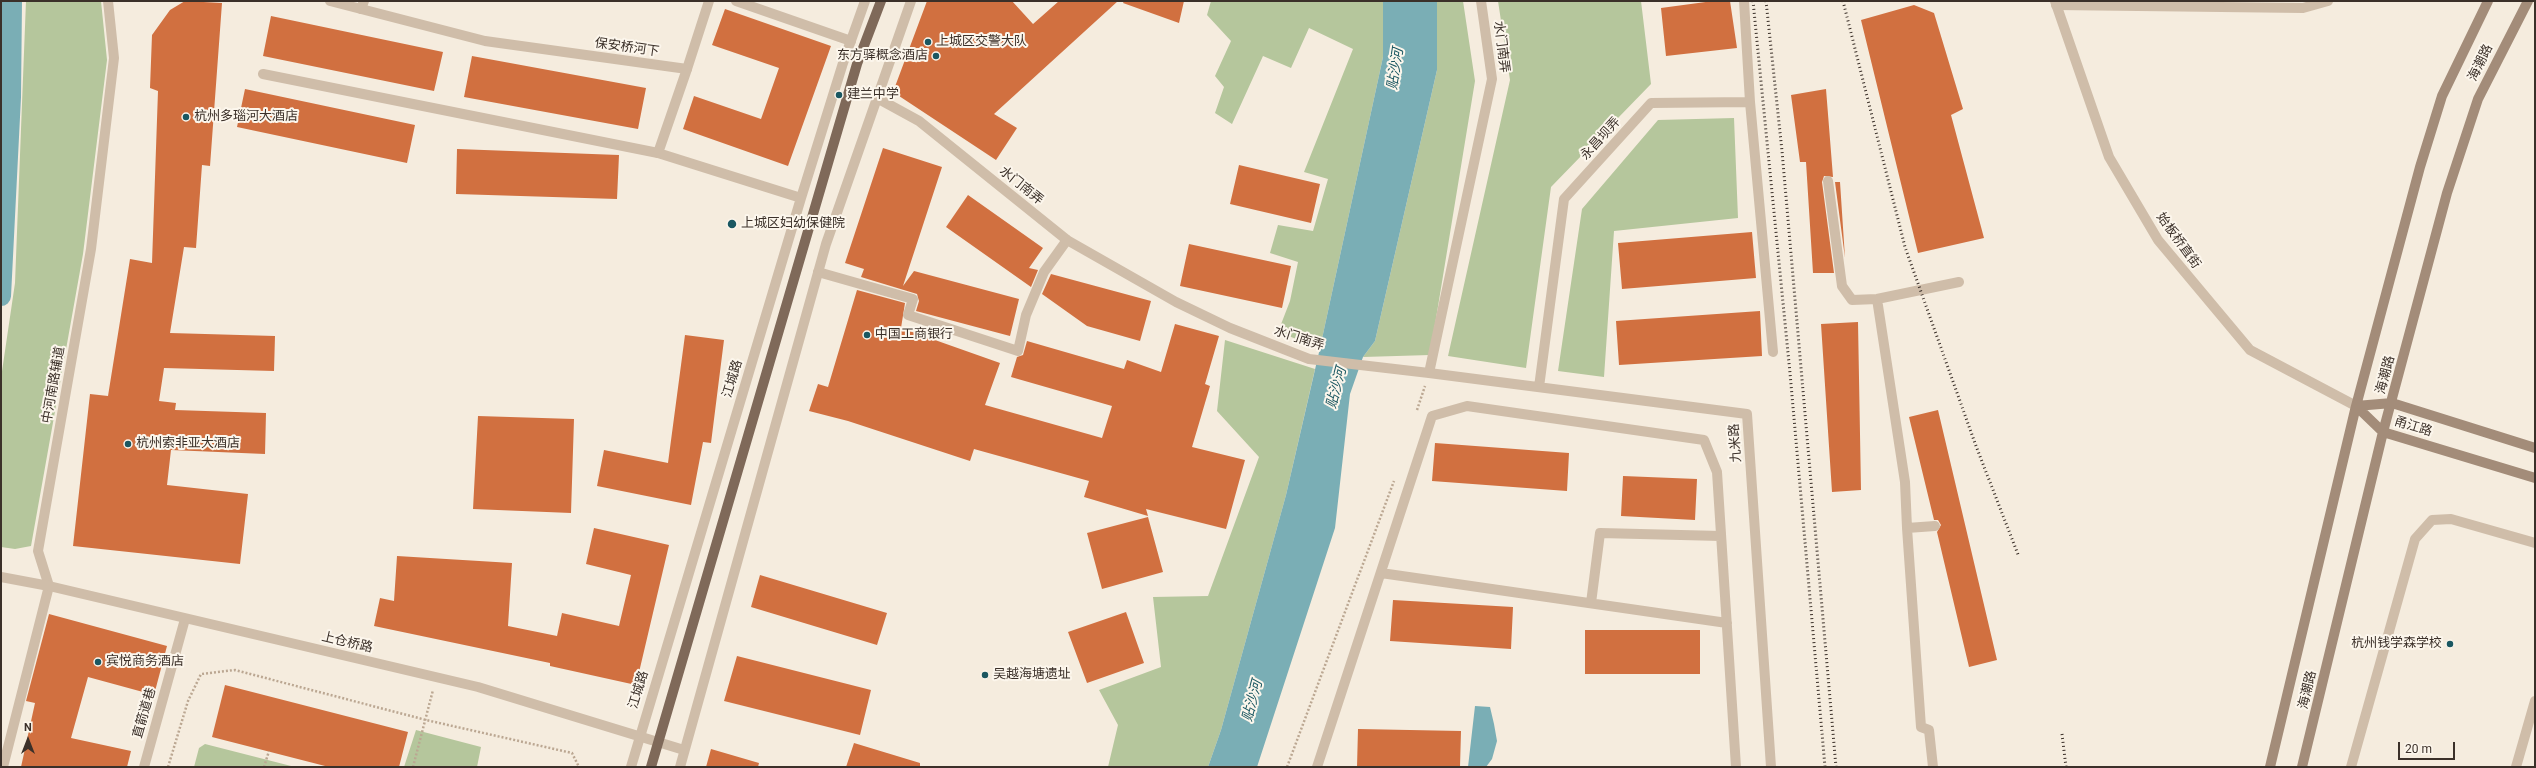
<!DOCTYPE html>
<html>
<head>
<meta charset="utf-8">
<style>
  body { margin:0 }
  #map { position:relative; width:2536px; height:768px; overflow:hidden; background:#f5ecde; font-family:Roboto,sans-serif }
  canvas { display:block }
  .frame { position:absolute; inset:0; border:2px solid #3b3029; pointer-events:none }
  .north { position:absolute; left:8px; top:720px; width:40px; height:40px; -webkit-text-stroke:3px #fcf6ec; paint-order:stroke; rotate:0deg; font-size:11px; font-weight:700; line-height:16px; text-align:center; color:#3b3029 }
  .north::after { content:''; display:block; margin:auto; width:14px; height:18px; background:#3b3029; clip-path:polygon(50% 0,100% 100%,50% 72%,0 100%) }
  .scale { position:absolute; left:2398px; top:742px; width:57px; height:18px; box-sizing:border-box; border:2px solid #3b3029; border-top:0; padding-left:5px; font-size:12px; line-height:14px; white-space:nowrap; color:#3b3029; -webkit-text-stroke:3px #fcf6ec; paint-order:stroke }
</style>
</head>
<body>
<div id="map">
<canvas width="2536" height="768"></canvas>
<div class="frame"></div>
<div class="north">N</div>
<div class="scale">20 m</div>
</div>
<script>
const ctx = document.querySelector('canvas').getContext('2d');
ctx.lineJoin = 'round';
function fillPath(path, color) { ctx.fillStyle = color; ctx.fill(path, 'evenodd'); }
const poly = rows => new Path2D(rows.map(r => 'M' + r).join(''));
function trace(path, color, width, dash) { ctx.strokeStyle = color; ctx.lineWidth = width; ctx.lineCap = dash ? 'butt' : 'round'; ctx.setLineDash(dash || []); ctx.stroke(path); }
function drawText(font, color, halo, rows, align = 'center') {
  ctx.font = font + ' Roboto,"Noto Sans SC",sans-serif'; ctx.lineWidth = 4; ctx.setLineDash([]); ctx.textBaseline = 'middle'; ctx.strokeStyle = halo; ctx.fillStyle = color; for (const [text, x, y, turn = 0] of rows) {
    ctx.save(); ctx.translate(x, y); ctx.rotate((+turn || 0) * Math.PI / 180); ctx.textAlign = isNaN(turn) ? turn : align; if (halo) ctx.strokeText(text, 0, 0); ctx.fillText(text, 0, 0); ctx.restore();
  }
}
const green = poly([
  [26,1,101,1,107,60,83,254,31,546,15,549,1,547,1,378,15,283],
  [1211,1,1383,1,1383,57,1320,348,1278,332,1290,301,1298,262,1270,253,1278,225,1313,231,1328,179,1304,172,1353,49,1309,28,1291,68,1263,56,1232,124,1215,113,1224,87,1215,76,1231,41,1207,15],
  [1437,1,1463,1,1475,81,1430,355,1363,357,1375,341,1437,70],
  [1498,1,1641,1,1651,84,1551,187,1526,368,1448,356,1510,80],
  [1734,118,1738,218,1614,231,1604,377,1558,371,1582,209,1658,120],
  [1225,340,1315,369,1286,495,1221,730,1208,767,1108,767,1118,725,1099,690,1161,667,1153,597,1208,596,1259,457,1217,411],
  [416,730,481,747,477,767,404,767],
  [205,744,295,767,194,767,199,748]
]);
const water = poly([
  [1383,1,1437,1,1437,70,1375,341,1363,357,1350,394,1335,528,1257,767,1208,767,1221,730,1286,495,1320,348,1383,57],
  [1475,706,1490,707,1494,724,1497,741,1492,759,1486,767,1468,767]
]);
const canal = poly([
  [1,296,11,97,12,1]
]);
const building = poly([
  [185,1,222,3,210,166,202,165,196,248,184,247,170,333,275,336,274,371,164,368,159,401,176,403,175,410,266,413,265,454,171,450,167,485,248,494,240,564,73,546,90,394,108,396,130,259,152,263,158,91,150,88,152,35,170,10],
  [927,1,1012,1,1033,24,1059,1,1118,1,994,114,1017,128,996,160,893,92],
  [1124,1,1184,1,1179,23,1123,3],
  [1713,1,1730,1,1737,48,1666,56,1661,8],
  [1914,5,1934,13,1963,109,1951,115,1984,238,1918,253,1861,20],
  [725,9,831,46,788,166,683,129,694,96,761,119,779,68,712,45],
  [271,16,443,52,434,91,263,56],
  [472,56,646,88,638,129,464,97],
  [245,89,415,125,407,163,237,127],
  [1826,89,1833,177,1824,176,1822,182,1834,273,1813,273,1806,162,1800,162,1791,95],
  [883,148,942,167,903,286,914,271,1019,299,1010,336,916,311,919,301,917,294,861,277,864,269,845,263],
  [457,149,619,155,617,199,456,194],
  [1239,165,1320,184,1311,223,1230,204],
  [1835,182,1840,182,1845,258],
  [968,195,1043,248,1029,268,1038,270,1031,287,946,227],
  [1752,232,1756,278,1622,289,1618,243],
  [1189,244,1291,266,1282,308,1180,286],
  [1051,274,1151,301,1140,341,1087,326,1042,294],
  [857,290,905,303,901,328,1000,363,985,405,1102,438,1112,406,1011,377,1017,357,1023,355,1027,341,1124,369,1127,360,1161,372,1175,324,1219,336,1205,384,1210,386,1192,447,1245,460,1226,529,1146,509,1148,516,1084,497,1089,481,974,449,970,461,848,421,809,411,818,384,828,387],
  [1760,311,1762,356,1619,365,1616,321],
  [1858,322,1861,490,1832,492,1821,324],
  [685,335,724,340,711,443,703,442,691,505,597,486,604,450,668,463],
  [1938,410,1997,660,1969,667,1937,532,1941,525,1938,520,1934,520,1909,417],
  [478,416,574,419,571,513,473,509],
  [1435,443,1569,453,1567,491,1432,481],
  [1623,476,1697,479,1695,520,1621,516],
  [1148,517,1163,572,1102,589,1087,533],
  [594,528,669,545,636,685,550,666,550,663,374,626,380,598,394,601,397,556,512,563,508,626,557,636,562,613,619,626,631,575,586,564],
  [760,575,887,613,877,645,751,607],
  [1393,600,1513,607,1511,649,1390,641],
  [1126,612,1144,663,1087,683,1068,632],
  [49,614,167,646,154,695,88,677,71,738,131,751,127,767,21,767,35,703,26,701],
  [1585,630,1700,630,1700,674,1585,674],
  [737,656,871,690,860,735,724,701],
  [225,685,408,732,399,767,329,767,212,737],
  [1358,729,1461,731,1460,767,1357,767],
  [854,743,920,763,920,767,846,767],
  [711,749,759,763,758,767,706,767]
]);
const path = poly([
  [1417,410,1425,386],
  [168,767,188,701,201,674,235,670,426,720,572,753,579,767],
  [264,767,269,751],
  [413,767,433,690],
  [1287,767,1394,481]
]);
const service = poly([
  [736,1,851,41],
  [2056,5,2303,8,2328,1],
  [361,9,364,1],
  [687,69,709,1],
  [263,74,658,153],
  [1828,181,1842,286,1852,300,1877,299,1959,282],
  [818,272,913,299,908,315,1018,351,1026,315,1044,272,1067,240],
  [1877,299,1905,482,1907,528,1935,526],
  [1907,528,1921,727,1929,730,1933,767],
  [1381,573,1727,623],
  [1591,603,1600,533,1721,536],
  [3,767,49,586,38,551,91,249,114,58,108,1],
  [144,767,185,619],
  [1317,767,1432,416,1467,406,1704,440,1717,472,1736,767],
  [2351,767,2415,539,2432,520,2451,519,2535,543],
  [2516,767,2535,701]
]);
const minor = poly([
  [330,1,485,41,687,69,658,153,801,198],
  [1744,1,1750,102,1773,352],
  [2055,1,2109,157,2158,240,2250,350,2356,406],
  [877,98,919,121,1067,240,1176,302,1230,328,1309,359,1429,373,1492,79,1481,1],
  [1429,373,1747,414,1771,767],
  [1539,387,1564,199,1651,103,1750,102],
  [631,767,801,198,843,63,865,1],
  [680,767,826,244,911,1]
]);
const tertiary = poly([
  [1,577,49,586,478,687,684,750]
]);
const secondary = poly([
  [2356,406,2383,432,2535,478],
  [2356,406,2392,403,2535,448],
  [2270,767,2356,406,2420,167,2442,96,2488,1],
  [2302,767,2383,432,2447,193,2478,99,2528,1]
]);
const primary = poly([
  [651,767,857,64,881,1]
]);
const rail = poly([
  [1753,1,1790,373,1825,767],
  [1766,1,1782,151,1836,767],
  [1843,1,1905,247,1976,446,2019,557],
  [2062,734,2066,767]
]);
const markers = [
  [928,42,4,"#1a5761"],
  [936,56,4,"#1a5761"],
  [839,95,4,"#1a5761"],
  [186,117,4,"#1a5761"],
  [732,224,5,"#1a5761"],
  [867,335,4,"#1a5761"],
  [128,444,4,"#1a5761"],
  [2450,644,4,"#1a5761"],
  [98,662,4,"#1a5761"],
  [985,675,4,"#1a5761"]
];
const poiNames = [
  ["上城区交警大队",936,42],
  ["东方驿概念酒店",928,56,"right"],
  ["建兰中学",847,95],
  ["杭州多瑙河大酒店",194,117],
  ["上城区妇幼保健院",741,224],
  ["中国工商银行",875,335],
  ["杭州索非亚大酒店",136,444],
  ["杭州钱学森学校",2442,644,"right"],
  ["宾悦商务酒店",106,662],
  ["吴越海塘遗址",993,675]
];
const streetNames = [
  ["水门南弄",1501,47,83],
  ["保安桥河下",627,48,8],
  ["海潮路",2481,63,-64],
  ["永昌坝弄",1601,139,-48],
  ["水门南弄",1021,186,39],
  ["始板桥直街",2178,241,54],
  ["水门南弄",1299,339,18],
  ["海潮路",2386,375,-75],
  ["江城路",733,379,-73],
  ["中河南路辅道",54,385,-80],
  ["甬江路",2413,427,17],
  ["九米路",1736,443,-94],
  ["上仓桥路",347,643,13],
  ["江城路",639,690,-73],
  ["海潮路",2308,690,-77],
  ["直箭道巷",145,713,-74]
];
const waterNames = [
  ["贴沙河",1396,69,-81],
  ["贴沙河",1337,388,-75],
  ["贴沙河",1253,701,-75]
];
fillPath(green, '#b5c69c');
fillPath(water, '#7aaeb5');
trace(canal, '#7aaeb5', 20);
fillPath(building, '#d17040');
trace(path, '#bba792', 2.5, [2, 2]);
trace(service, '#cfbda9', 10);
trace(minor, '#cfbda9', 10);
trace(tertiary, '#cfbda9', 10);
trace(secondary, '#a38c79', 10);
trace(primary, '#7f6959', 10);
trace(rail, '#3b3029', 3, [1, 3]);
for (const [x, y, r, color] of markers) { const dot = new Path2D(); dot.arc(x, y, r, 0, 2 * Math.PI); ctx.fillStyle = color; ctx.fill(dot); trace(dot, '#fcf6ec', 1.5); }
drawText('13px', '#3b3029', '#fcf6ec', poiNames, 'left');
drawText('13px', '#3b3029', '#fcf6ec', streetNames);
drawText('italic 14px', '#1a5761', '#fcf6ec', waterNames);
</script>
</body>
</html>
